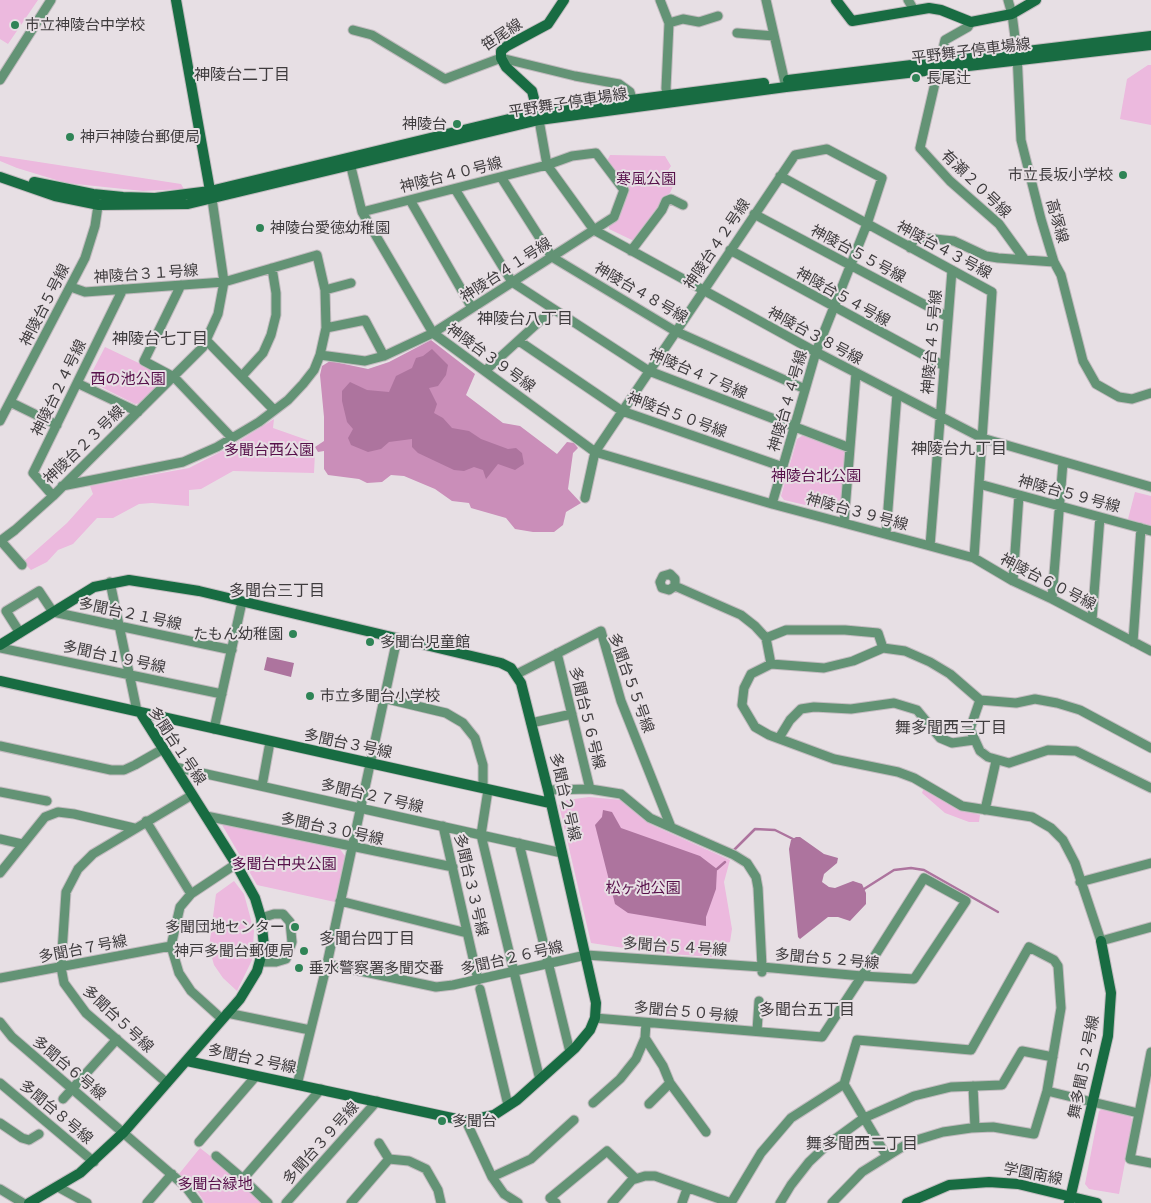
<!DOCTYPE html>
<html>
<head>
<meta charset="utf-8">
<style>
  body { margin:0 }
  canvas { display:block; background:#e7dfe4 }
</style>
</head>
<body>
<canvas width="1151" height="1203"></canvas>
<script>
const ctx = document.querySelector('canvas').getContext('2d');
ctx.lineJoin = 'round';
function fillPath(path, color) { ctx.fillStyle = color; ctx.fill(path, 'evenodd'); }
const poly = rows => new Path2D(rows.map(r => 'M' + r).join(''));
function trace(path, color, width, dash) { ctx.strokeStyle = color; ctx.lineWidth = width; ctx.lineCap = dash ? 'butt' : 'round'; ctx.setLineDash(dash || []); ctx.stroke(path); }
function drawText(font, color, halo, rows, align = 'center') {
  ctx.font = font + ' "Asap Condensed","Noto Sans JP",sans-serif'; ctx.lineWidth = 4; ctx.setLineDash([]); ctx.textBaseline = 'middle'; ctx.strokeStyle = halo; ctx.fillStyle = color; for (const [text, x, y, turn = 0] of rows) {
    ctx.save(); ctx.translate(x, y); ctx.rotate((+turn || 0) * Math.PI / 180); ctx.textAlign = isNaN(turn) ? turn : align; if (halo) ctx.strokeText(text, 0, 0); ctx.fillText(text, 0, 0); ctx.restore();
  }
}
const green = poly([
  [0,0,38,0,8,44,0,39],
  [1148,65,1151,65,1151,125,1120,119,1127,79],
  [610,155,665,156,671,166,667,172,676,180,670,193,661,200,658,207,634,241,609,229,609,225,619,219,628,192,607,161],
  [0,156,181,184,184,189,143,191,66,183,17,168,0,161],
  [105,347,164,375,164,381,142,403,135,404,91,382,90,376],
  [274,419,273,428,310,441,315,452,314,473,233,471,201,489,189,490,189,506,152,503,139,504,113,518,97,518,73,544,58,550,47,562,31,570,23,562,67,523,93,494,90,486,189,468,226,449],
  [805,434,843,449,846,455,842,510,839,513,784,500,781,496,797,439],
  [1135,492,1151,496,1151,526,1128,519],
  [924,787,955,807,980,815,979,822,969,822,945,813,922,793],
  [589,797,622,800,652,825,730,860,724,882,732,929,730,942,712,948,712,957,657,953,591,943,559,805,567,800],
  [221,823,340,849,345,856,335,902,257,885],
  [234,881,244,894,254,931,252,960,237,991,223,978,214,965,209,947,216,894],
  [1103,1109,1130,1115,1133,1121,1119,1194,1089,1189,1085,1184,1099,1111],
  [200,1148,236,1176,262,1203,205,1203,196,1189,179,1174]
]);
const forest = poly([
  [431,340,475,374,466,395,503,423,520,426,557,454,567,442,574,443,578,448,573,453,568,489,581,503,566,512,563,525,554,532,533,532,515,529,506,518,471,508,469,503,452,501,435,489,404,476,391,475,382,482,367,483,359,479,328,475,324,469,324,451,318,452,315,447,324,441,324,417,320,375,322,366,330,361,368,369,389,362]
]);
const water = poly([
  [432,349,448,365,446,375,438,386,429,388,437,404,434,413,443,418,452,428,469,431,481,439,508,449,516,448,522,453,524,464,515,470,498,464,486,479,483,470,474,467,464,471,454,470,418,453,412,447,412,439,389,442,381,449,368,452,351,445,348,438,353,429,347,422,342,401,342,391,350,382,367,390,389,392,396,376,412,368,416,358,423,356],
  [267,657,294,663,291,677,264,670],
  [603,810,612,812,621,828,700,856,717,869,716,889,706,917,706,926,628,913,615,904,595,825,602,817],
  [796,837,800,837,824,854,838,858,837,863,824,874,822,882,829,887,835,888,853,881,862,884,866,893,866,904,850,921,838,917,828,917,800,939,798,937,789,849,791,840]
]);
const stream = poly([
  [733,851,755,829,775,830,793,839],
  [717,869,725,862],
  [864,889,894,870,911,868,924,870,998,912]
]);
const street = poly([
  [660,0,669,23,666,88,668,102],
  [766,0,786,87],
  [908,0,914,10],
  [1008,0,1012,14,1017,53,1021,140,1041,219,1054,262,1061,275,1083,361,1096,384,1119,397,1132,399,1151,393],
  [971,22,968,27,945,40,920,148,950,181,999,224,1025,260],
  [669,23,683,19,699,22,718,16],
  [353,30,372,35,445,79,501,58,575,76,619,84,630,92,634,105],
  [737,33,774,36],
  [0,80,51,0],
  [539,120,547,165,594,230,816,352,982,438,1151,487],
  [349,159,362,212,433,333,595,452,772,504,930,546,952,270],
  [780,176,992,292,974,558],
  [501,177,552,257,675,331,805,389],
  [455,189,512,282,649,371,850,448],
  [410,200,472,308],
  [754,214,948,317],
  [910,248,915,237,954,241,986,256,998,258,1054,262],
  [730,250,944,366],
  [631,251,662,210,666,201,671,199,683,205],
  [181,285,144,361,174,377,232,438],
  [325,290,351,283],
  [326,328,365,320,384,356],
  [207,341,274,410],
  [519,341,622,411,783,467],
  [320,355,365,361,384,356,433,333,614,217,624,190,596,153,572,156,547,165,362,212],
  [485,371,553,309],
  [242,376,263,353,271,335,276,315,276,293,272,268],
  [77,383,138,412],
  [10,402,57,425],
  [0,421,85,258,95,226,99,199],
  [979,484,1151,531],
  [62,486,183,462,217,447,259,422,288,400,303,384,314,370,320,355,326,328,325,290,317,255,224,282,85,292,71,287],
  [53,496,33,473,123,289],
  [585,498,595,452,795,155,827,149,882,178,867,224,816,352,772,504],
  [844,523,856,373],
  [886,534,897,394],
  [0,540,22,565],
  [0,541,15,530,53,496,203,347,218,314,224,282,212,199],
  [930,546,974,558,1013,581,1052,599,1151,651],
  [670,574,675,579,675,586,669,590,662,588,660,582,663,576,670,574],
  [1013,581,1019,495],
  [110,582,137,711],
  [675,586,741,615,755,626,766,638,771,664],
  [1052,599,1063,462],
  [1092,620,1100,517],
  [20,633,6,611,39,591,53,612,232,650],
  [766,638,786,630,845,630,878,633,883,648],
  [1133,642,1141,528],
  [0,648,222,694],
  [557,653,590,789],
  [517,674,601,631,621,701,671,827],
  [383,698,446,713,463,723,475,738,483,765,483,788],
  [980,700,970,729,980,751,988,757,1009,763,1048,750,1076,751,1151,788],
  [531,723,572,714],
  [214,729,242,602],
  [779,738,790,720,801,709,814,707,851,709,894,703,917,710,940,738,952,743,974,740],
  [0,746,111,770,124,770,135,765,163,749],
  [1151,748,1080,710,1057,703,1035,699,1016,703,980,700,950,674,930,662,905,651,883,648,853,661,824,668,771,664,751,674,744,688,742,705,755,727,769,735,834,759,898,772,914,778,962,806,1032,817,1051,828,1063,840,1075,863,1101,941,1151,927],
  [175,767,562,853],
  [262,786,270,742],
  [488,790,481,835,540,1080],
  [548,790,590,789,621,794,650,818,734,855,747,863,756,877,758,888,762,967,862,976,914,979,966,901,924,878,862,976,822,1037,595,1018],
  [0,792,47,801],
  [985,810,996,761],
  [206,816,453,867],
  [146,821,191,894],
  [443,826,478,980],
  [0,839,22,844],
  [519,843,570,1052],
  [0,873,45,817,58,812,74,814,134,828],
  [1080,882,1151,863],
  [340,901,467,933],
  [260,962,276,962,286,959,292,942,290,922,283,914,274,914,261,918],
  [327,964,436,987,453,985,586,955,762,967,762,972],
  [0,978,171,946],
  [480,989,508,1105],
  [227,1013,310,1030],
  [222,1019,191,991,179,973,171,946,180,907,191,894,236,864],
  [0,1022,12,1037,185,1186,198,1203],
  [757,1031,759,1001],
  [645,1038,663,1066,670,1083,706,1132],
  [1151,1052,1130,1159,1151,1163],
  [0,1083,94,1162],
  [167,1083,86,1013,64,983,61,967,66,892,78,869,93,854,192,795],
  [844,1084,886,1155],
  [297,1085,327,964,397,639],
  [973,1086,975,1128],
  [1047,1091,1138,1113],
  [63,1099,117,1039],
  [593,1103,620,1079,636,1059,645,1038,646,1023],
  [649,1104,670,1083],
  [466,1121,492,1177,504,1194,518,1203],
  [0,1123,22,1138,29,1140,39,1134],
  [199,1142,256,1076],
  [379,1143,389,1159],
  [216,1156,243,1179],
  [492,1177,531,1159,574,1120],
  [58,1187,87,1203],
  [0,1189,23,1203],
  [147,1203,172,1174],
  [268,1203,243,1179,321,1089],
  [286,1203,377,1101],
  [351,1203,389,1159,409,1161,426,1169,438,1190,441,1203],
  [556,1203,550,1198,607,1151,635,1178],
  [612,1203,632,1180,645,1176,655,1176,731,1203],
  [682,1203,687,1189],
  [731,1203,761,1153,791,1118,844,1084,857,1040,971,1050,1029,947,1054,960,1058,966,1061,1008,1047,1091,1034,1134,993,1127,971,1128,943,1132,910,1142,862,1172,832,1203],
  [780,1203,791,1185,809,1162,827,1145,864,1118,914,1096,951,1087,1002,1085,1022,1051,1053,1057]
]);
const secondary = poly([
  [176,0,211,196],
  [836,0,852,21,929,8,941,10,971,22,1012,14,1036,0],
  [788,80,1151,36],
  [539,118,532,91,506,67,501,58,501,51,507,46,548,24,564,0],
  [0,177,55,196,99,205,188,204,539,120,786,87,1151,45],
  [34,182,93,194,123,197,155,198,210,191,538,112,764,83],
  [0,645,94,587,129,580,199,591,501,663,511,668,521,683,548,790,596,1003,595,1018,590,1030,575,1048,517,1100,494,1115,466,1121,187,1061],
  [0,681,140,712,236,864,255,898,261,918,264,946,257,971,240,999,124,1132,80,1173,29,1203],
  [140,712,550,803],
  [907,1203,949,1185,989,1182,1018,1184,1097,1203],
  [1069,1203,1108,1036,1111,993,1101,941]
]);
const markers = [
  [15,25,5,"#2f8456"],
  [916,78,5,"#2f8456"],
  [457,124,5,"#2f8456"],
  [70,137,5,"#2f8456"],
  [1123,175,5,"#2f8456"],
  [260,228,5,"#2f8456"],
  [293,634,5,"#2f8456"],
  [370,642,5,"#2f8456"],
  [310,696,5,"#2f8456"],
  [295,927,5,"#2f8456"],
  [304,951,5,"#2f8456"],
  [299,968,5,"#2f8456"],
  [442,1121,5,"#2f8456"]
];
const poiNames = [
  ["市立神陵台中学校",25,25],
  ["長尾辻",926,78],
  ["神陵台",447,124,"right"],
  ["神戸神陵台郵便局",80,137],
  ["市立長坂小学校",1113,175,"right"],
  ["神陵台愛徳幼稚園",270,228],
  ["たもん幼稚園",283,634,"right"],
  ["多聞台児童館",380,642],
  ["市立多聞台小学校",320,696],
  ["多聞団地センター",285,927,"right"],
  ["神戸多聞台郵便局",294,951,"right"],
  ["垂水警察署多聞交番",309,968],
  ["多聞台",452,1121]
];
const streetNames = [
  ["笹尾線",502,35,-33],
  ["平野舞子停車場線",971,51,-7],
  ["平野舞子停車場線",568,103,-9],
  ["神陵台４０号線",451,175,-14],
  ["有瀬２０号線",976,184,44],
  ["高塚線",1057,221,74],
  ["神陵台４２号線",717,244,-56],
  ["神陵台４３号線",944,250,28],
  ["神陵台５５号線",858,254,28],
  ["神陵台４１号線",506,270,-33],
  ["神陵台３１号線",146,274,-4],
  ["神陵台４８号線",641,293,30],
  ["神陵台５４号線",843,297,29],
  ["神陵台５号線",45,305,-63],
  ["神陵台３８号線",815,336,28],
  ["神陵台４５号線",932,342,-85],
  ["神陵台３９号線",491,358,36],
  ["神陵台４７号線",698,374,23],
  ["神陵台２４号線",59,388,-64],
  ["神陵台４４号線",788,401,-74],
  ["神陵台５０号線",677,415,20],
  ["神陵台２３号線",84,445,-44],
  ["神陵台５９号線",1069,494,15],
  ["神陵台３９号線",857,512,15],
  ["神陵台６０号線",1048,582,27],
  ["多聞台２１号線",130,614,12],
  ["多聞台１９号線",114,657,12],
  ["多聞台５５号線",631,683,70],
  ["多聞台５６号線",587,718,76],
  ["多聞台３号線",348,744,12],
  ["多聞台１号線",177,746,56],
  ["多聞台２７号線",372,796,13],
  ["多聞台２号線",565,797,77],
  ["多聞台３０号線",332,829,12],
  ["多聞台３３号線",471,885,77],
  ["多聞台５４号線",675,947,4],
  ["多聞台７号線",83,949,-11],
  ["多聞台２６号線",512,958,-13],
  ["多聞台５２号線",827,959,5],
  ["多聞台５０号線",686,1012,5],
  ["多聞台５号線",118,1019,43],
  ["多聞台２号線",252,1059,12],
  ["舞多聞５２号線",1084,1067,-79],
  ["多聞台６号線",69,1068,40],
  ["多聞台８号線",56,1112,40],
  ["多聞台３９号線",321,1143,-48],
  ["学園南線",1033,1174,11]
];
const parkNames = [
  ["寒風公園",646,179],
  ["西の池公園",128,379],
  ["多聞台西公園",269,450],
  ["神陵台北公園",816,476],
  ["多聞台中央公園",284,864],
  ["松ヶ池公園",643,888],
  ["多聞台緑地",215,1184]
];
const neighbourhoodNames = [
  ["神陵台二丁目",242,75],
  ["神陵台八丁目",525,319],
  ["神陵台七丁目",160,339],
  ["神陵台九丁目",959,449],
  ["多聞台三丁目",277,591],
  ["舞多聞西三丁目",951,728],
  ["多聞台四丁目",367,939],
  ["多聞台五丁目",807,1010],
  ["舞多聞西二丁目",862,1144]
];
fillPath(green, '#ecb9de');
fillPath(forest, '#ca8eb9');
fillPath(water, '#ad749e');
trace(stream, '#ad749e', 2.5);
trace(street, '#c2bbbf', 11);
trace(secondary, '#c2bbbf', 12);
trace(street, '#639375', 9);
trace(secondary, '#186c42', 10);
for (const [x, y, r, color] of markers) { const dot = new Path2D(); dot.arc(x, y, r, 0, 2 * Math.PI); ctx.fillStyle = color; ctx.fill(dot); trace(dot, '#e7dfe4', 2); }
drawText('15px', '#3f3c3e', '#e7dfe4', poiNames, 'left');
drawText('15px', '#3f3c3e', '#e7dfe4', streetNames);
drawText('15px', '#57104a', '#e7dfe4', parkNames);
drawText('16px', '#3f3c3e', '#e7dfe4', neighbourhoodNames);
</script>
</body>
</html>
